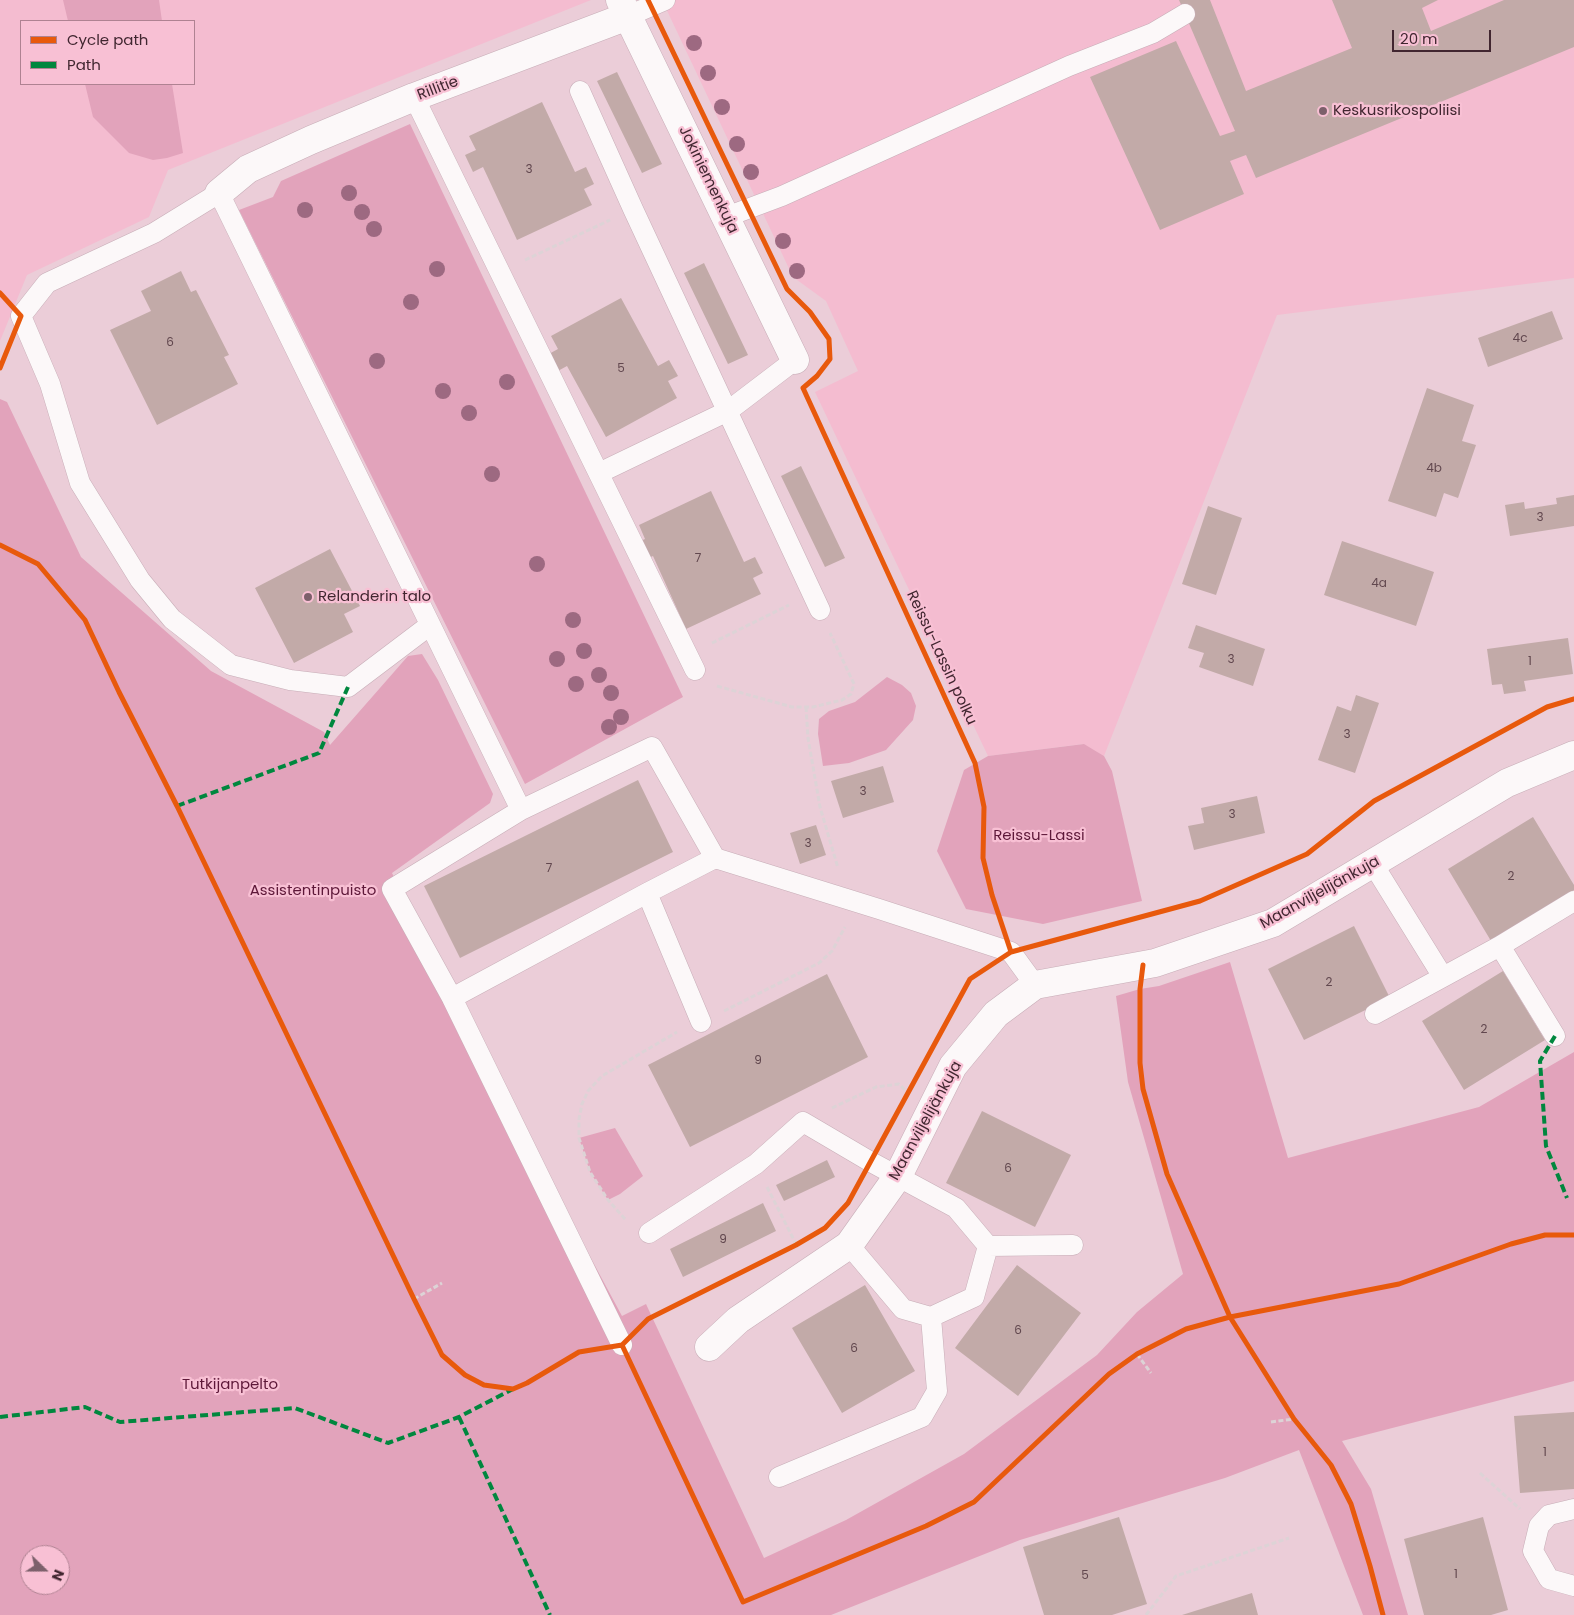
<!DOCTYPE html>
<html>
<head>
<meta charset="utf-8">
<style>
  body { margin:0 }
  #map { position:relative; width:1574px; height:1615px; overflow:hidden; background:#ebcdd8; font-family:Poppins,sans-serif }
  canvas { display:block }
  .legend { position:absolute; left:20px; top:20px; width:175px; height:65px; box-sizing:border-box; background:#f8c0d4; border:1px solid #af8292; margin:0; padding:6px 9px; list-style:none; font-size:15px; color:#412630 }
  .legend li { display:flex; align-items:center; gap:10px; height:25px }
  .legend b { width:25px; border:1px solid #af8292 }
  .north { position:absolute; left:20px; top:1545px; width:50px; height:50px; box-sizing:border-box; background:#f8c0d4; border:1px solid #af8292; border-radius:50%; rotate:112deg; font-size:14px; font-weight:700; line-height:20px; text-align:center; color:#412630 }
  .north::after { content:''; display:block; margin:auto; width:18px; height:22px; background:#7c606b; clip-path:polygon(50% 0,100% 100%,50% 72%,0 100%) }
  .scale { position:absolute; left:1392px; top:30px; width:99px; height:22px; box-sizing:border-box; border:2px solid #412630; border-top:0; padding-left:6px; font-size:15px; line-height:18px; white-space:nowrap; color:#412630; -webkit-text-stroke:4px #f8c0d4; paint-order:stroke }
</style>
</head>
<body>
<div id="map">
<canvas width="1574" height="1615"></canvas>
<ul class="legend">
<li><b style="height:6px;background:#e8590c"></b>Cycle path</li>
<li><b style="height:6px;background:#00873e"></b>Path</li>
</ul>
<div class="north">N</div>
<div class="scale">20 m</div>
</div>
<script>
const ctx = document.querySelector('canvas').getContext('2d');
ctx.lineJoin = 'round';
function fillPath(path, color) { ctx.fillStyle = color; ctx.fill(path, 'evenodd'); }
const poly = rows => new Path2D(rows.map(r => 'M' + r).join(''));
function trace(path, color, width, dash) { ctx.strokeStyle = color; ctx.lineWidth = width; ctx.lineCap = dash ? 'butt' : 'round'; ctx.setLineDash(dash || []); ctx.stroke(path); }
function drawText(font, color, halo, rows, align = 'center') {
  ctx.font = font + ' Poppins,sans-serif'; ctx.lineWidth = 4.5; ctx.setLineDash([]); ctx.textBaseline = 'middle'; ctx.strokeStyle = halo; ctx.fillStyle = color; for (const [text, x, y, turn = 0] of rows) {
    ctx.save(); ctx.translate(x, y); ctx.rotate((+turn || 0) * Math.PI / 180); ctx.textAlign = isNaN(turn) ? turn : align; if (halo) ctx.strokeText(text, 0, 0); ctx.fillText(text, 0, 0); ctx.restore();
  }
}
const built = poly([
  [0,0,591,0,168,170,149,217,27,275,0,341],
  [21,21,194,21,194,84,21,84],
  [662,0,1574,0,1574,278,1277,315,1104,756,1083,744,988,756,815,392,858,371,826,301,793,277]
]);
const green = poly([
  [63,0,159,0,162,21,68,21],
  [85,84,172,84,183,153,167,158,153,160,129,153,93,117],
  [410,124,683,697,525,784,239,210,273,197,281,181],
  [0,399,7,402,81,557,211,671,324,732,330,745,408,656,422,654,438,680,493,794,490,803,392,873,467,1028,622,1316,646,1304,764,1558,846,1520,964,1454,1097,1355,1137,1312,1183,1274,1128,1082,1116,996,1140,989,1159,986,1230,962,1288,1158,1479,1107,1574,1052,1574,1381,1342,1441,1371,1489,1408,1615,1363,1615,1299,1450,1225,1478,1020,1540,831,1615,0,1615],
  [30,1555,60,1555,60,1585,30,1585],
  [887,677,902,685,911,693,916,706,913,720,886,750,849,763,823,766,818,734,819,719,829,711,855,702],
  [1084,744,1104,756,1112,771,1142,901,1043,924,966,909,937,851,964,770,988,756],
  [615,1128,643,1176,620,1194,608,1200,590,1172,579,1138]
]);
const building = poly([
  [1179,0,1210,0,1246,91,1352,48,1332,0,1438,0,1422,8,1431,31,1504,0,1574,0,1574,47,1256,178,1246,155,1230,161,1244,194,1160,230,1090,77,1176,41,1220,136,1235,131],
  [617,72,662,164,642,173,597,81],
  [542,102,575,172,586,167,594,184,584,189,592,205,517,240,483,167,473,172,465,155,476,150,469,136],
  [704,263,748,355,728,364,684,273],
  [181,271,191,292,196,290,229,355,224,357,238,384,157,425,110,330,151,311,141,291],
  [621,298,658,366,669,360,678,376,668,381,677,398,606,437,567,366,556,372,547,355,558,349,551,336],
  [1552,311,1563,339,1488,367,1478,338],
  [1427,388,1474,405,1462,441,1476,445,1458,498,1444,493,1436,517,1388,501],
  [801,466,845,558,825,567,781,476],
  [711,491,744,562,755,557,763,573,753,578,761,594,686,629,653,556,642,561,634,544,645,539,639,525],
  [1574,495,1574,526,1510,536,1505,505,1524,502,1525,509,1557,504,1556,498],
  [1208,506,1242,518,1216,595,1182,584],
  [1342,541,1434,572,1416,626,1324,595],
  [330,549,360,606,344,614,353,632,294,663,255,588],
  [1196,625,1265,649,1253,686,1199,667,1204,653,1188,648],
  [1568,638,1573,674,1524,681,1526,691,1504,694,1502,684,1492,685,1487,649],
  [1356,695,1379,703,1355,773,1318,760,1337,706,1351,711],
  [883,766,894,802,843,818,831,781],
  [638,780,673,852,460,958,424,886],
  [1257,796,1265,833,1194,850,1188,826,1204,823,1201,808],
  [1533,817,1574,885,1574,890,1491,941,1448,869],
  [816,825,826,855,800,864,790,833],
  [1354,926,1390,998,1304,1040,1268,969],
  [1503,971,1545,1040,1464,1090,1422,1021],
  [827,974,868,1057,690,1147,648,1065],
  [982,1111,1071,1155,1035,1227,946,1183],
  [827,1160,835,1177,784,1201,776,1185],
  [763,1203,776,1231,683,1277,670,1249],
  [1017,1265,1081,1313,1018,1396,955,1348],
  [865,1285,915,1371,842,1413,792,1328],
  [1574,1412,1574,1489,1520,1493,1514,1416],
  [1119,1517,1147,1604,1112,1615,1044,1615,1023,1547],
  [1483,1517,1508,1610,1491,1615,1424,1615,1404,1539],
  [1252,1593,1258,1615,1182,1615]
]);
const path = poly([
  [525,260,610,220],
  [712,643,789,605],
  [717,686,792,707,813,707,842,700,851,694,854,684,830,633],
  [806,707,808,738,820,807,838,868],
  [724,1011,819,963,832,951,845,927],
  [832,1108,876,1087,899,1084,906,1091],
  [767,1187,796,1244],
  [625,1219,608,1200,590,1172,579,1138,579,1119,582,1104,588,1091,602,1076,677,1032],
  [414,1299,442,1283],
  [1137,1354,1151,1373],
  [1271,1422,1294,1419],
  [1480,1473,1520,1509],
  [1146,1615,1176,1576,1289,1538]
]);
const lane = poly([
  [628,16,665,0],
  [580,91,633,209,820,610],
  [414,97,695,670],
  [726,217,782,196,1069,66,1153,33,1185,14],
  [599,473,728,411,795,360],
  [430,625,348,687,290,680,231,665,172,619,140,580,80,483,50,384,21,316,47,283,154,233,219,193,521,810],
  [715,858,647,893,452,998,392,889,521,810,652,747,715,858,879,909,1011,952,1035,985],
  [1373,864,1443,977],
  [647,893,701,1022],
  [1500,946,1555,1036],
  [452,998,622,1345],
  [1375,1014,1500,946,1574,901],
  [649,1233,756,1164,803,1122,871,1162,956,1208,988,1246,974,1297,931,1317,903,1309,849,1245],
  [988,1246,1073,1245],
  [779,1477,922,1417,937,1391,931,1317],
  [1574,1509,1549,1515,1539,1526,1533,1551,1549,1579,1574,1586]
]);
const street = poly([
  [620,0,795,360],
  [219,193,248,169,311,140,414,97,628,16],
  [709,1347,738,1320,849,1245,898,1176,953,1066,996,1014,1035,985,1155,963,1273,923,1507,783,1574,755]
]);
const quiet = poly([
  [177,806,319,753,348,687],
  [1555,1036,1540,1061,1546,1146,1567,1198],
  [0,1417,85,1407,120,1422,295,1408,388,1443,459,1417,513,1389],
  [459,1417,550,1615]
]);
const cycleway = poly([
  [648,0,787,289,810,312,829,339,830,359,817,376,803,388,975,763,984,807,983,858,992,895,1011,952],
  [0,293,21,316,0,368],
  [0,545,38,564,85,620,119,692,177,806,414,1299,442,1355,465,1375,484,1385,513,1389,527,1383,579,1352,622,1345,648,1319,796,1245,825,1228,848,1203,970,979,1011,952,1200,901,1307,854,1374,801,1547,707,1574,699],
  [1143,965,1140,989,1140,1063,1143,1089,1167,1174,1230,1317,1294,1419,1331,1465,1351,1504,1370,1566,1383,1615],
  [622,1345,743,1602,926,1526,974,1502,1109,1374,1137,1354,1186,1329,1230,1317,1399,1284,1511,1244,1545,1235,1574,1235]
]);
const trees = [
  [694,43],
  [708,73],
  [722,107],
  [737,144],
  [751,172],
  [349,193],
  [305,210],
  [362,212],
  [374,229],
  [783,241],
  [437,269],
  [797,271],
  [411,302],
  [377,361],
  [507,382],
  [443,391],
  [469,413],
  [492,474],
  [537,564],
  [573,620],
  [584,651],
  [557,659],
  [599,675],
  [576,684],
  [611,693],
  [621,717],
  [609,727]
];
const markers = [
  [1323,111,5,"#7c606b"],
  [308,597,5,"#7c606b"]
];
const numberNames = [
  ["3",529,170],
  ["4c",1520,339],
  ["6",170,343],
  ["5",621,369],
  ["4b",1434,469],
  ["3",1540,518],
  ["7",698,559],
  ["4a",1379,584],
  ["3",1231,660],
  ["1",1530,662],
  ["3",1347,735],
  ["3",863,792],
  ["3",1232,815],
  ["3",808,844],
  ["7",549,869],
  ["2",1511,877],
  ["2",1329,983],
  ["2",1484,1030],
  ["9",758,1061],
  ["6",1008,1169],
  ["9",723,1240],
  ["6",1018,1331],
  ["6",854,1349],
  ["1",1545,1453],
  ["1",1456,1575],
  ["5",1085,1576]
];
const streetNames = [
  ["Rillitie",438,89,-21],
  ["Jokiniemenkuja",708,180,64],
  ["Reissu-Lassin polku",941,658,65],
  ["Maanviljelijänkuja",1320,893,-29],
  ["Maanviljelijänkuja",926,1121,-61]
];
const poiNames = [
  ["Keskusrikospoliisi",1333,111],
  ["Relanderin talo",318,597]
];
const parkNames = [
  ["Reissu-Lassi",1039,836],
  ["Assistentinpuisto",313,891],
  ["Tutkijanpelto",230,1385]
];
fillPath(built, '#f4bcd0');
fillPath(green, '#e2a3bb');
fillPath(building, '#c2aaa8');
trace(lane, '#c7adb7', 21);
trace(street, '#c7adb7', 29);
trace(path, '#ddd3d6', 3, [5, 2.5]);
trace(lane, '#fcf8f9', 20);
trace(street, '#fcf8f9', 28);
trace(quiet, '#00873e', 4, [8, 4]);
trace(cycleway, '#e8590c', 5);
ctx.fillStyle = '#9d6981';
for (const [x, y] of trees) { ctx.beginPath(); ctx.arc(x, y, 8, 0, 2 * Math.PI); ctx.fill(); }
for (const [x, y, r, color] of markers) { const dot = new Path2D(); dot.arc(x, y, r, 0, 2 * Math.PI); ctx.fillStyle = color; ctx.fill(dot); trace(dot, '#f8c0d4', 2); }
drawText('12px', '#61474e', null, numberNames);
drawText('15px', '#412630', '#f8c0d4', streetNames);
drawText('15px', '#412630', '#f8c0d4', poiNames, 'left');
drawText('15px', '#5e1839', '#f8c0d4', parkNames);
</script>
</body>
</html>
